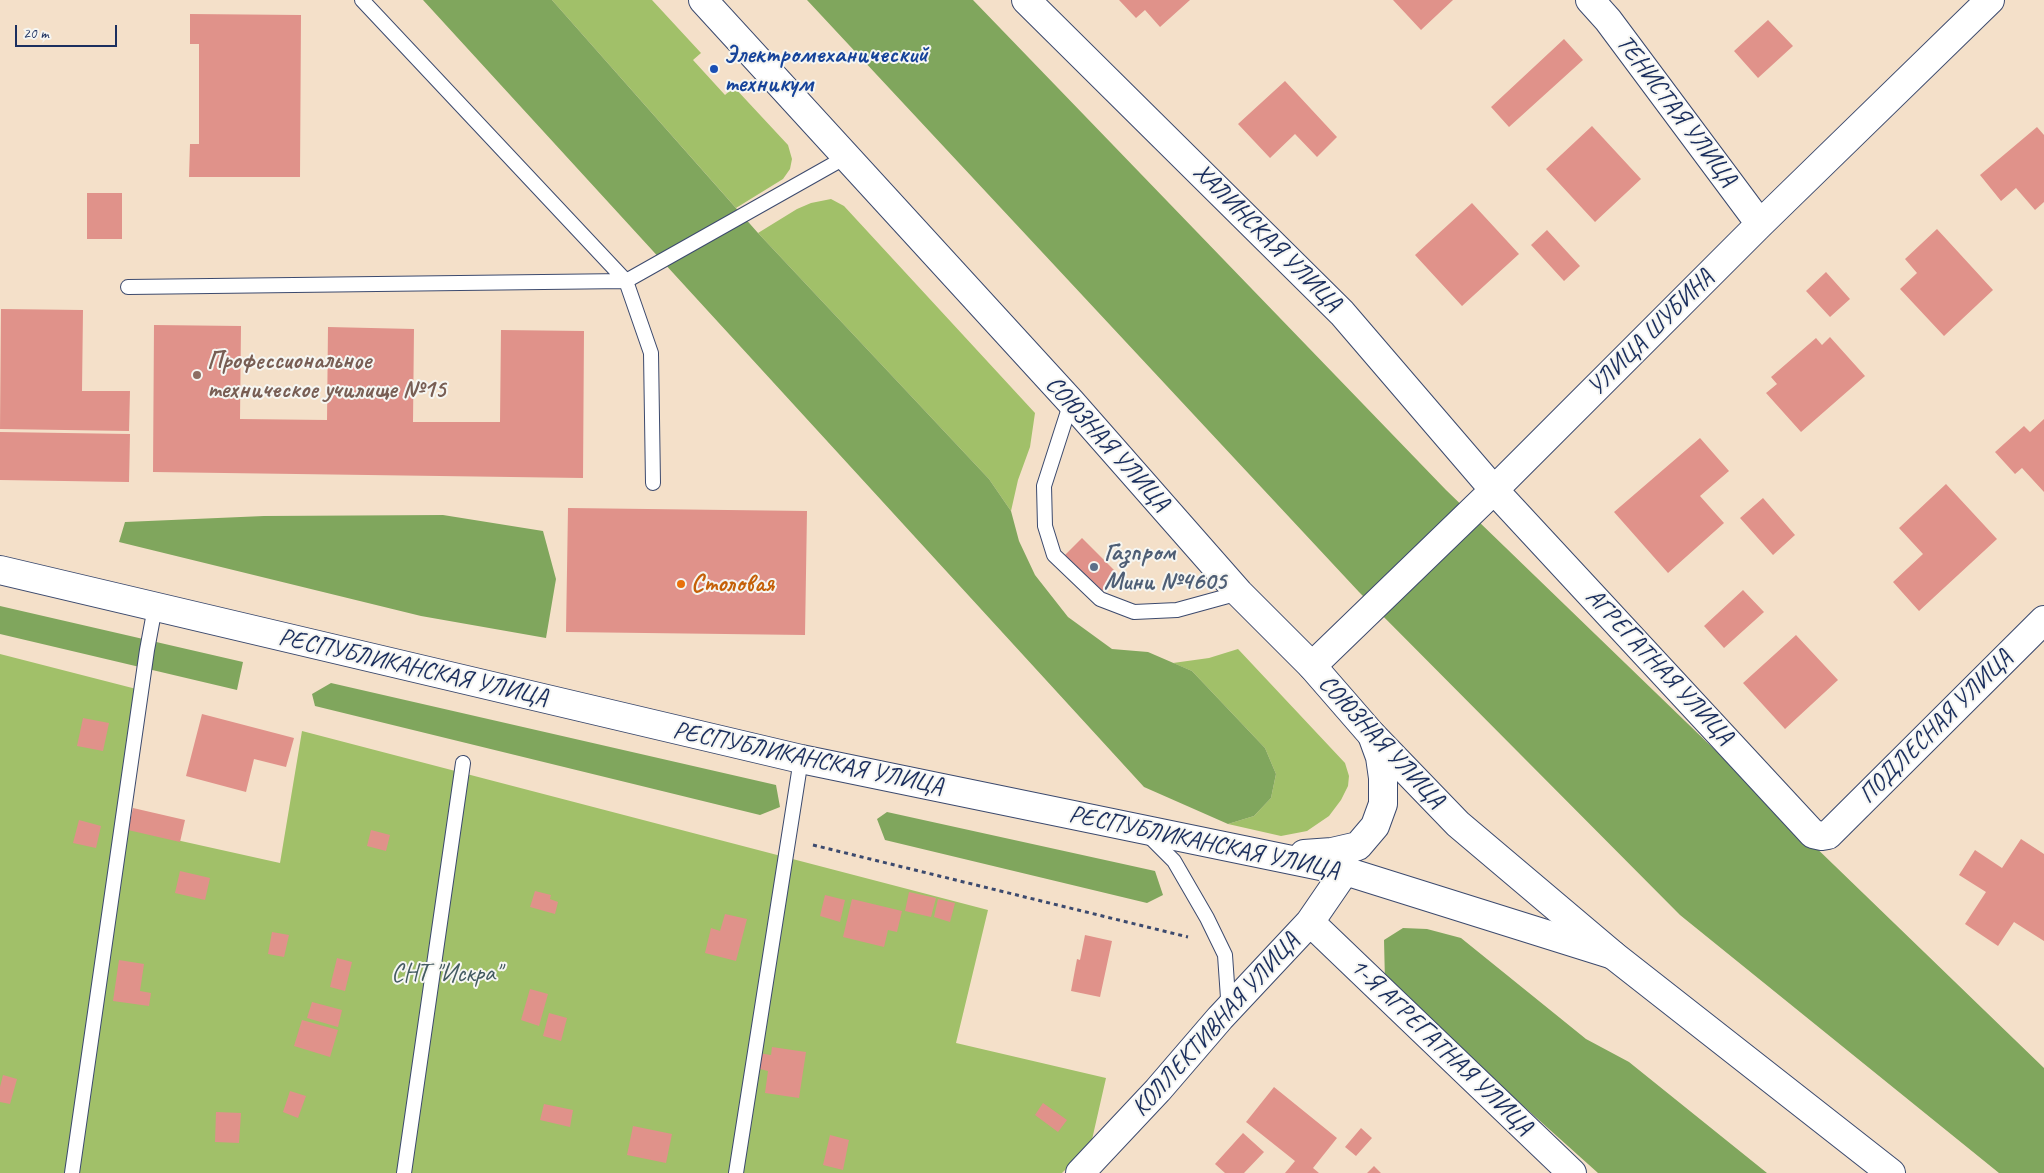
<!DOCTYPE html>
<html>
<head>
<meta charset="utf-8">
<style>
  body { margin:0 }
  #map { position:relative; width:2044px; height:1173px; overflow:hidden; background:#f4e0c9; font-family:Caveat,sans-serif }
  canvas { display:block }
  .scale { position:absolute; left:15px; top:25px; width:102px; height:22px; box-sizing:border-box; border:2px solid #1b2f5e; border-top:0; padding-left:6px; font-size:15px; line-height:18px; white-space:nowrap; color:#1b2f5e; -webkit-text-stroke:4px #f6f6f2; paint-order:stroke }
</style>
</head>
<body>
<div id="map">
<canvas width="2044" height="1173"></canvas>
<div class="scale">20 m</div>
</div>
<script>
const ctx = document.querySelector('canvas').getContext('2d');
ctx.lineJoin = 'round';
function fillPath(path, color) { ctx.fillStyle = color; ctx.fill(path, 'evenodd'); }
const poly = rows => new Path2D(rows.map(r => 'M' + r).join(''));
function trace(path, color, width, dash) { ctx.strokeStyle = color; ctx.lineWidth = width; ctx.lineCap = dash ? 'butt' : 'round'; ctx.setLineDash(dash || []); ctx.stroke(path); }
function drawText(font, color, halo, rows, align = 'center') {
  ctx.font = font + ' Caveat,sans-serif'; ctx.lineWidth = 4; ctx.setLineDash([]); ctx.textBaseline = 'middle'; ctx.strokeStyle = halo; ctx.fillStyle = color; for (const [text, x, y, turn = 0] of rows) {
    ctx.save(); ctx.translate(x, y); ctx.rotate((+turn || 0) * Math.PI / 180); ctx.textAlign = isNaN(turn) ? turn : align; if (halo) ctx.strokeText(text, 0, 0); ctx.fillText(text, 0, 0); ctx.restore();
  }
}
const green = poly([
  [552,0,652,0,701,53,693,60,725,95,734,87,788,145,792,159,790,169,783,179,736,208],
  [831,199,844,206,1035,413,1030,447,1018,480,1011,511,989,479,758,233,797,209,811,203],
  [1238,649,1345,763,1349,776,1348,786,1341,800,1329,816,1307,831,1281,836,1228,824,1254,816,1271,798,1276,774,1265,748,1192,671,1173,663,1209,658],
  [0,654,148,692,127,829,280,863,302,731,988,910,956,1043,1106,1078,1091,1144,1062,1173,0,1173]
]);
const forest = poly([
  [423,0,552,0,758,233,989,479,1011,511,1019,541,1035,575,1068,617,1112,649,1148,652,1192,671,1265,748,1276,774,1271,798,1254,816,1228,824,1144,787],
  [807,0,973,0,1446,490,2044,1068,2044,1173,1999,1173,1680,915,1359,592],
  [443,515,543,531,556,579,546,638,421,616,119,542,125,522,264,516],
  [0,606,243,662,237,690,0,634],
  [331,683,776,785,780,807,760,815,315,706,312,694],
  [887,812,1155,871,1163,895,1147,903,885,840,877,819],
  [1403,928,1427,929,1461,938,1586,1039,1629,1062,1767,1173,1598,1173,1385,982,1384,940]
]);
const building = poly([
  [1119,0,1190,0,1160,27,1145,10,1136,18],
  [1393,0,1453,0,1421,30],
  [190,14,301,15,300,177,189,177,190,144,199,144,199,44,190,44],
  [1768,20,1793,46,1758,78,1734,51],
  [1564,39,1583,60,1509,127,1491,107],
  [1285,81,1337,137,1317,157,1295,134,1270,158,1238,124],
  [1592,126,1641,179,1595,222,1546,169],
  [2037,127,2044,135,2044,202,2035,210,2016,188,2001,201,1980,175],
  [87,193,122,193,122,239,87,239],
  [1472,203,1519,254,1462,306,1415,255],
  [1937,229,1993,290,1944,336,1900,289,1917,273,1905,259],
  [1547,230,1580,266,1564,281,1531,245],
  [1826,272,1850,299,1830,317,1806,291],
  [1,309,83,310,82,391,130,391,129,431,0,429],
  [154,325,241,326,240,419,327,420,328,327,414,329,413,422,500,422,501,330,584,331,583,478,153,472],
  [1830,337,1865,376,1801,432,1766,393,1777,384,1771,377,1816,338,1822,345],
  [2044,419,2044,492,2022,468,2015,474,1995,452,2024,426,2030,432],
  [0,432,130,434,129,482,0,480],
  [1700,438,1729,471,1700,496,1724,523,1668,573,1614,512],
  [1946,484,1997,539,1919,611,1893,582,1923,554,1899,528],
  [1763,498,1795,535,1773,555,1740,518],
  [568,508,807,511,805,635,566,632],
  [1082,538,1118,574,1102,591,1065,555],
  [1743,590,1764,612,1724,648,1704,626],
  [1796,635,1838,680,1785,729,1743,683],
  [202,714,294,738,286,767,254,759,246,792,186,776],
  [83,718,109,723,103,751,77,746],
  [133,808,185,820,180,842,128,830],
  [79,820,101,826,96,848,73,843],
  [371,830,390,835,386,851,367,846],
  [2021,839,2044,854,2044,941,2014,922,1998,946,1965,924,1986,892,1959,875,1975,850,2002,868],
  [180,871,210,878,205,900,175,893],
  [535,891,551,895,550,899,558,902,555,914,530,907],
  [909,892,936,898,931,917,905,911],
  [825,895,845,900,840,922,820,916],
  [852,899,902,911,897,932,888,930,884,947,843,937],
  [938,899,955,903,950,922,934,917],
  [725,914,747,919,736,961,705,953,711,928,720,931],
  [272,932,289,935,284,957,268,954],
  [1085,935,1112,941,1100,997,1071,991,1077,959,1080,960],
  [337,958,352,962,345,991,330,987],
  [119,960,144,964,140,991,151,993,149,1006,113,1001],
  [530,989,548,994,539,1026,521,1020],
  [312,1002,342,1010,338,1027,307,1018],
  [549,1013,567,1018,561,1041,543,1036],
  [302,1020,338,1030,330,1057,294,1046],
  [772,1047,806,1052,799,1098,765,1093,768,1071,756,1068,758,1053,771,1055],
  [3,1075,17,1079,10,1104,0,1102,0,1087],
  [1274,1087,1337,1138,1313,1168,1319,1173,1285,1173,1295,1161,1246,1122],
  [290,1091,306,1096,298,1118,283,1112],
  [1043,1103,1067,1120,1058,1132,1035,1115],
  [544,1104,573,1110,570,1127,540,1120],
  [216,1112,241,1113,239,1143,215,1142],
  [633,1126,672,1134,666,1163,627,1155],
  [1361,1128,1372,1138,1356,1156,1345,1147],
  [1243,1133,1264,1152,1244,1173,1225,1173,1215,1164],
  [830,1135,849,1140,843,1170,823,1165],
  [1374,1166,1381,1173,1367,1173]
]);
const path = poly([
  [813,845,1188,937]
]);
const lane = poly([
  [362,0,626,281,846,157],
  [128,287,626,281,651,353,653,483],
  [1071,402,1044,486,1045,526,1054,555,1100,599,1134,612,1177,610,1239,593],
  [1147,834,1174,861,1207,918,1225,955,1228,998,1224,1007],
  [72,1173,147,650,155,607],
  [404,1173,463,763],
  [736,1173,801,759]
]);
const street = poly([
  [1026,0,1342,313,1494,490,1813,834,1822,836,1828,835,2044,620],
  [1590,0,1608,20,1760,224],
  [1312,666,1494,490,1760,224,1990,0],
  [1310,922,1572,1173],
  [1080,1173,1158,1090,1220,1018,1310,922,1345,871]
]);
const secondary = poly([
  [0,570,801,759,1345,871,1613,955],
  [1304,854,1332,852,1358,846,1375,826,1383,804,1383,778,1380,757,1372,735]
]);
const primary = poly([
  [703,0,1071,402,1239,593,1312,666,1372,735,1458,824,1613,955,1891,1173]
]);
const markers = [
  [714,69,5,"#1a4fb4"],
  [197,375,5,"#8d6e63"],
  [1094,567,5,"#5c6f8a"],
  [681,584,5,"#e8710a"]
];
const transitNames = [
  ["Электромеханический",724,55],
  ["техникум",724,84]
];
const streetNames = [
  ["ТЕНИСТАЯ УЛИЦА",1676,111,53],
  ["ХАЛИНСКАЯ УЛИЦА",1267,238,45],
  ["УЛИЦА ШУБИНА",1651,333,-45],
  ["СОЮЗНАЯ УЛИЦА",1107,444,48],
  ["АГРЕГАТНАЯ УЛИЦА",1659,667,47],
  ["РЕСПУБЛИКАНСКАЯ УЛИЦА",413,668,13],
  ["ПОДЛЕСНАЯ УЛИЦА",1936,727,-45],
  ["СОЮЗНАЯ УЛИЦА",1381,742,47],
  ["РЕСПУБЛИКАНСКАЯ УЛИЦА",808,759,12],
  ["РЕСПУБЛИКАНСКАЯ УЛИЦА",1204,843,12],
  ["КОЛЛЕКТИВНАЯ УЛИЦА",1216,1025,-48],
  ["1-Я АГРЕГАТНАЯ УЛИЦА",1441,1047,44]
];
const educationNames = [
  ["Профессиональное",207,361],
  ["техническое училище №15",207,390]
];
const serviceNames = [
  ["Газпром",1104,553],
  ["Мини №4605",1104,582]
];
const foodNames = [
  ["Столовая",691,584]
];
const parkNames = [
  ["СНТ \"Искра\"",446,974]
];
fillPath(green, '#a1c069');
fillPath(forest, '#80a65d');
fillPath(building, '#e0928a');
trace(lane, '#3c4a6e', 16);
trace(street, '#3c4a6e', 30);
trace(secondary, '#3c4a6e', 30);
trace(primary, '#3c4a6e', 30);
trace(path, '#3c4a6e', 3, [4, 4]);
trace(lane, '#fff', 14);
trace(street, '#fff', 28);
trace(secondary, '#fff', 28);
trace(primary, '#fff', 28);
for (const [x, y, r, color] of markers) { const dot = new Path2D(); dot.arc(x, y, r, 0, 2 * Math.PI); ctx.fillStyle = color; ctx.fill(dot); trace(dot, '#f6f6f2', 2); }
drawText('bold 25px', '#164399', '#f6f6f2', transitNames, 'left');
drawText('25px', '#1b2f5e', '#f6f6f2', streetNames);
drawText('bold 25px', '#785e54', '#f6f6f2', educationNames, 'left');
drawText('bold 25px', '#4e5e75', '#f6f6f2', serviceNames, 'left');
drawText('bold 25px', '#c56008', '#f6f6f2', foodNames, 'left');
drawText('25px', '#435a61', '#f6f6f2', parkNames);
</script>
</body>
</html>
